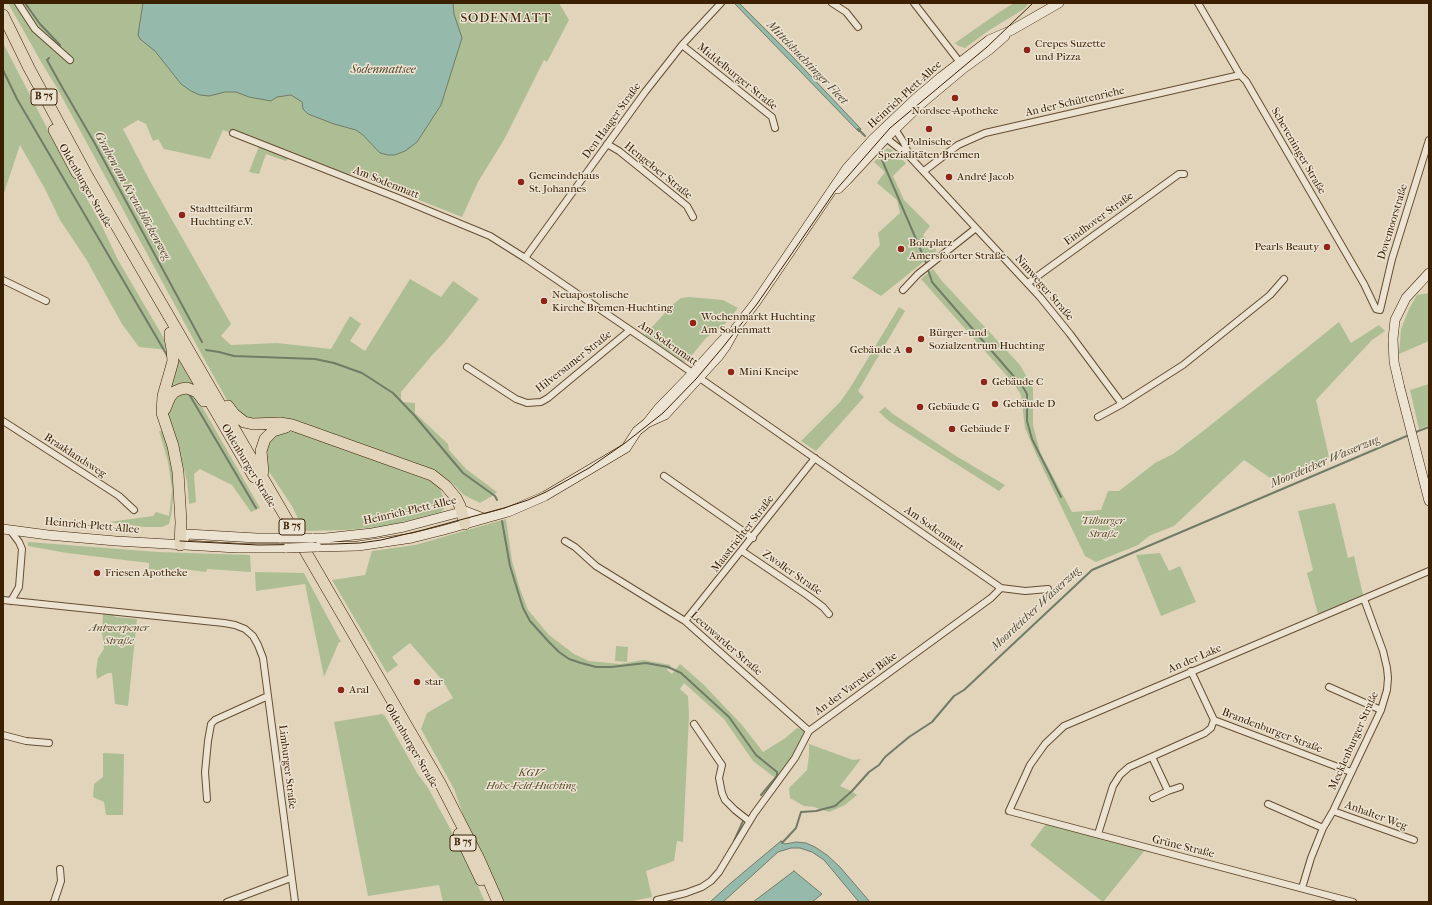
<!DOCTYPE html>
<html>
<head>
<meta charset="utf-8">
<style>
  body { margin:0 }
  #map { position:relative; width:1432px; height:905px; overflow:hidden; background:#e1d4bb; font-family:"IM FELL French Canon",serif }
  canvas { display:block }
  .frame { position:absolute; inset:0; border:4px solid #3c2002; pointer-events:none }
</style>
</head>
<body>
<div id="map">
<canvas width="1432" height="905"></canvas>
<div class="frame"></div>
</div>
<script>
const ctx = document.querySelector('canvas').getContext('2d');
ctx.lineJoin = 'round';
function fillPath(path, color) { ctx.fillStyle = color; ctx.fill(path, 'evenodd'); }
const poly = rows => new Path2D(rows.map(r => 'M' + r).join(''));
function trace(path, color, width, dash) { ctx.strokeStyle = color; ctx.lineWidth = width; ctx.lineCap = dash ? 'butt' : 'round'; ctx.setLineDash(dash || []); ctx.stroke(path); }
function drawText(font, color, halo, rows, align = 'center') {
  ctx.font = font + ' "IM FELL French Canon",serif'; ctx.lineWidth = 3; ctx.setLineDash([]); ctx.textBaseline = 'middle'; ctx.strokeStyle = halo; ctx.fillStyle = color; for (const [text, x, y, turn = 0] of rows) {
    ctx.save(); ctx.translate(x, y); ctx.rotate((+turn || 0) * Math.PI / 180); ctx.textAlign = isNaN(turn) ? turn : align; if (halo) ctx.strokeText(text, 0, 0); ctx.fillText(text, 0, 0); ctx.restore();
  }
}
const green = poly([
  [8,3,559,3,569,20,547,62,544,60,505,138,478,182,462,217,351,173,347,181,289,158,286,161,266,154,259,174,249,172,259,146,243,138,223,130,210,159,164,149,158,139,153,141,146,124,138,120,123,129,150,181,231,324,221,336,231,345,277,343,331,349,350,316,361,324,350,341,365,351,410,279,441,297,453,281,479,299,444,343,434,353,401,392,401,402,415,403,415,413,448,444,449,450,466,469,497,492,492,496,480,503,464,495,451,482,438,472,295,420,247,419,237,413,227,400,202,355,57,88,40,60],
  [1014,3,1029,3,1024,9,988,31,965,48,959,46,955,43,998,13],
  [3,43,46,126,100,222,118,260,166,342,168,350,139,347,122,324,86,259,60,220,45,189,20,145,3,196],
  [887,148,892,150,906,163,893,176,904,200,930,226,923,235,937,251,881,296,852,278,880,245,878,233,900,213,897,200,877,183,885,172,874,162],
  [933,269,942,281,1020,365,1033,388,1033,425,1040,452,1072,512,1101,510,1108,491,1119,491,1155,463,1173,454,1207,428,1339,322,1351,343,1379,325,1385,331,1372,340,1316,400,1329,457,1276,482,1244,460,1174,526,1149,536,1138,545,1096,562,1085,556,1036,454,1025,428,1021,395,1014,384,921,279],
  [1429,293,1429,341,1399,354,1401,329,1409,309,1417,295],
  [689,297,723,300,738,308,724,325,706,338,688,360,684,362,645,335,671,306,681,298],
  [899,307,905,311,858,391,864,397,816,451,801,441,840,402,850,388],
  [176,349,198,388,170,392],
  [1429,384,1429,425,1419,429,1410,390],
  [187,393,196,396,260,508,251,512,232,485,200,469,194,474,196,502,189,504,187,481,169,416,170,406,177,395],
  [885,407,893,414,956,456,1005,485,999,491,890,422,879,412],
  [159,431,162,431,165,438,171,458,175,477,172,511,169,524,162,527,144,527,109,522,153,516,156,512,169,516,172,490,168,462],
  [287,431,297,432,436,483,440,489,444,498,444,508,441,512,387,526,346,530,304,531,292,506,268,470,265,453,270,438],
  [1335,503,1348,558,1354,556,1364,599,1319,618,1307,573,1313,570,1298,511],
  [506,519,512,561,520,589,528,610,549,635,574,654,589,661,620,664,643,660,671,665,667,670,672,674,680,664,704,685,742,725,763,752,784,739,797,728,805,730,802,739,794,757,778,780,753,761,724,719,684,683,680,689,688,696,689,716,683,842,677,841,674,861,646,871,652,897,628,902,503,902,465,820,454,789,421,729,427,713,453,698,443,681,410,643,392,657,398,665,387,673,332,580,365,575,372,551,415,545],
  [28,542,158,552,250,555,251,572,207,569,206,572,175,568,174,572,149,569,149,563,67,553,28,546],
  [1160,553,1169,571,1180,566,1196,602,1161,616,1136,555],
  [255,572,304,573,313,590,341,642,339,642,324,677,305,584,256,591],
  [103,614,114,615,115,617,137,619,128,706,115,704,112,673,108,673,97,679,96,671,98,658,104,649,102,631],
  [616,646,628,647,627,662,615,661],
  [382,714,385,716,417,773,428,788,445,819,466,859,485,902,443,902,439,885,368,896,334,722],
  [809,744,853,760,861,759,840,786,851,791,857,795,845,805,829,812,814,807,804,806,790,798,789,788,807,770,809,755],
  [103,753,124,754,123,815,106,815,104,802,93,797,94,784,103,777],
  [1046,824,1145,850,1103,902,1030,845]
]);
const water = poly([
  [143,3,453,3,454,14,462,38,441,105,417,142,405,151,395,155,388,155,380,153,363,135,356,130,334,124,308,114,303,109,302,102,291,95,277,97,271,101,249,97,236,92,225,92,209,96,200,95,191,91,181,84,155,51,140,39,138,35,143,3],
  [734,3,739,3,790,54,861,129,859,132,734,3],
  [781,841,785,844,796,842,806,843,815,847,827,855,840,867,870,902,859,902,824,860,812,852,800,848,791,848,778,852,723,902,710,902,732,882,781,841],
  [794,871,822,894,812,902,753,902,794,871]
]);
const stream = poly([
  [25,3,40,24,60,45,60,46],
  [49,58,47,60,62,87,94,142,202,342],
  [3,70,17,99,168,357],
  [858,129,865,136],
  [882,160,925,260,932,282,1023,387,1027,394,1027,421,1032,439,1061,497],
  [206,350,219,352,234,356,315,359,334,363,362,373,393,393,414,415,463,473,495,496,497,500],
  [189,394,256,508],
  [1413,433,1429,427],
  [502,521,510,566,523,608,530,621,548,641,559,652,569,659,581,663,596,667,611,667,646,663,668,667,681,673,729,717,756,755,777,772,777,776,761,795],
  [734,841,744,819],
  [782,843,796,828,801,812,816,811,835,806,852,791,869,772,879,765,885,757,909,737,932,722,954,696,964,690,1092,570,1409,435]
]);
const minor = poly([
  [18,3,35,29,70,60],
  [832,3,846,12,858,27],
  [914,3,962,65],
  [1198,3,1240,75,1246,81,1364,284,1376,309,1380,310,1392,259,1429,140],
  [682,45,772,117,775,128],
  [892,129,895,129,904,143,910,157],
  [233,133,398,198,490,236,525,258,658,349,1001,588,1025,591,1048,589],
  [886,135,886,138,910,157,1040,297,1070,334,1122,404],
  [607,144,619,151,687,206,693,217],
  [924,171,958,145,985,133,1240,75],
  [525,258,645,92,682,45,721,3],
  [3,280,46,301],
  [1028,283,1179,174,1184,174],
  [903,290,918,274,976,228],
  [467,367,516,399,527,403,541,402,548,398,630,330],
  [1098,417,1122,404,1183,365,1270,295,1284,279],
  [3,421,119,496,134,510],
  [664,476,753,538],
  [10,530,19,542,22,549,19,587,11,601],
  [565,541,575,547,596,566,685,621,809,731],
  [742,551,807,595,823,607,829,614],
  [3,600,224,623,235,625,245,629,253,636,258,645,263,658,295,902],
  [685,621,815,458],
  [1191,671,1214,720,1351,772],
  [1329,687,1381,710],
  [694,724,722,765,719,778,722,793,725,800,735,810,749,821],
  [3,735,26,741,49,743],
  [1152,757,1168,791,1153,798],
  [1168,791,1180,787],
  [207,799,205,772,208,741,211,724,215,720,268,696],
  [1268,804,1323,828],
  [1333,811,1414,840],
  [1098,834,1113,786,1120,775,1129,767,1205,733,1211,728,1214,720],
  [1302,888,1311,858,1323,828,1333,811,1381,710,1387,690,1388,678,1387,668,1383,651,1364,599],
  [657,900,686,893,702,887,711,881,719,872,754,814,795,758,809,731,991,598,1001,588],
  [54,902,61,881,60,869],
  [227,902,291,878],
  [1353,902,1009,811,1030,765,1045,744,1064,726,1429,571]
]);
const secondary = poly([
  [838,189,847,180,886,138,921,104,964,68,989,50,1005,36],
  [1429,273,1406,298,1395,320,1393,339,1394,362,1400,388,1429,501],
  [647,423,665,415,718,357,726,346,736,328,756,302,847,168,873,139,915,99,941,77,989,40,1012,30,1059,3],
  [3,529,48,535,116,541,237,548,287,548],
  [312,538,326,538,372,533,404,527,461,512,465,511,483,518],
  [180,545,187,534,257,538,281,538],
  [317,547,358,546,412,538,444,530,508,512,545,496,626,448,637,431,647,423,658,409,693,373,719,344,730,333]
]);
const trunk = poly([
  [3,15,29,68,88,177,440,783,479,859,498,902],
  [54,130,77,173],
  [170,333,254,477],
  [170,338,172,349,173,361,163,396,162,413,173,446,178,472,181,522,180,545],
  [228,406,234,414,244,422,253,424,280,423,292,425,432,475,446,486,456,498,460,506,465,524],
  [165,409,170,397,174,392,181,389,187,388,197,392,204,401],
  [263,472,261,451,265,439,273,431,286,427],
  [459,834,481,880]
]);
const tram = poly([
  [180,541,258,545,333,544,360,543,381,540,423,530,504,508,528,500,546,492,589,468,625,443,663,413,696,379,723,347,757,304,835,191,890,128,987,47,1033,3]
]);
const secondaryBridge = poly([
  [281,538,312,538],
  [287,548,317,547]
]);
const markers = [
  [1027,50,4,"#8f2418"],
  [955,98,4,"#8f2418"],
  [929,129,4,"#8f2418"],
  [949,177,4,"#8f2418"],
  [521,182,4,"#8f2418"],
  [182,215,4,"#8f2418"],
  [1327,247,4,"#8f2418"],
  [901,249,4,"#8f2418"],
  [544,301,4,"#8f2418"],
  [693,323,4,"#8f2418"],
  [921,339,4,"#8f2418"],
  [909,350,4,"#8f2418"],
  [731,372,4,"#8f2418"],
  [984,382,4,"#8f2418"],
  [995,404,4,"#8f2418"],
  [920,407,4,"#8f2418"],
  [952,429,4,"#8f2418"],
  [97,573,4,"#8f2418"],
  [417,682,4,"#8f2418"],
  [341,690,4,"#8f2418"]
];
const shields = [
  [44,97,26],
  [292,527,26],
  [463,843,26]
];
const shieldNames = [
  ["B 75",44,97],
  ["B 75",292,527],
  ["B 75",463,843]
];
const poiNames = [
  ["Crepes Suzette",1035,44],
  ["und Pizza",1035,57],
  ["Nordsee-Apotheke",955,111,"center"],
  ["Polnische",929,142,"center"],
  ["Spezialitäten Bremen",929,155,"center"],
  ["Gemeindehaus",529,176],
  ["St. Johannes",529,189],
  ["André Jacob",957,177],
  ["Stadtteilfarm",190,209],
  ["Huchting e.V.",190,222],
  ["Bolzplatz",909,243],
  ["Amersfoorter Straße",909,256],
  ["Pearls Beauty",1319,247,"right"],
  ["Neuapostolische",552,295],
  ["Kirche Bremen-Huchting",552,308],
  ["Wochenmarkt Huchting",701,317],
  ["Am Sodenmatt",701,330],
  ["Bürger- und",929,333],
  ["Sozialzentrum Huchting",929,346],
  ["Gebäude A",901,350,"right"],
  ["Mini Kneipe",739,372],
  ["Gebäude C",992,382],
  ["Gebäude D",1003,404],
  ["Gebäude G",928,407],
  ["Gebäude F",960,429],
  ["Friesen Apotheke",105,573],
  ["star",425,682],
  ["Aral",349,690]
];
const streetNames = [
  ["Middelburger Straße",737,77,39],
  ["Heinrich-Plett-Allee",905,95,-42],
  ["An der Schüttenriehe",1075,102,-13],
  ["Den Haager Straße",612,121,-54],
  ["Scheveninger Straße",1298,151,60],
  ["Hengeloer Straße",658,171,39],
  ["Am Sodenmatt",386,183,22],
  ["Oldenburger Straße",85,186,60],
  ["Eindhover Straße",1099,219,-36],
  ["Dovemoorstraße",1393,222,-73],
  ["Nimweger Straße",1044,288,49],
  ["Am Sodenmatt",668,344,35],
  ["Hilversumer Straße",574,362,-38],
  ["Braaklandsweg",75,456,33],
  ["Oldenburger Straße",248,466,59],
  ["Heinrich-Plett-Allee",410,511,-13],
  ["Heinrich-Plett-Allee",92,526,5],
  ["Am Sodenmatt",934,529,35],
  ["Maastrichter Straße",743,534,-52],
  ["Zwoller Straße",792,573,35],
  ["Leeuwarder Straße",726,644,41],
  ["An der Lake",1195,659,-23],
  ["An der Varreler Bäke",856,684,-36],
  ["Brandenburger Straße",1272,731,21],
  ["Mecklenburger Straße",1354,741,-66],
  ["Oldenburger Straße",411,746,60],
  ["Limburger Straße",287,767,83],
  ["Anhalter Weg",1376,816,20],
  ["Grüne Straße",1183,847,14]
];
const parkNames = [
  ["Tilburger",1103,521],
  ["Straße",1103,534],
  ["Antwerpener",119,628],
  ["Straße",119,641],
  ["KGV",531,773],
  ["Hohe-Feld-Huchting",531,786]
];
const waterNames = [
  ["Mittelshuchtinger Fleet",807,63,46],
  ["Sodenmattsee",383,70],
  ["Graben am Kreuzblöckenweg",132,196,61],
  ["Moordeicher Wasserzug",1325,462,-23],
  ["Moordeicher Wasserzug",1036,609,-43]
];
const quarterNames = [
  ["SODENMATT",506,19]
];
fillPath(green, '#aebe94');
fillPath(water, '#95b9ab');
trace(water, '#717c67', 1);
trace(stream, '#717c67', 2);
trace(minor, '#654d30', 8);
trace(secondary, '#3c2002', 10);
trace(trunk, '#3c2002', 12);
trace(minor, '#ece3d3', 6);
trace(secondary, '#ece3d3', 9);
trace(trunk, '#e1d4bb', 11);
trace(tram, '#3c2002', 1);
trace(secondaryBridge, '#3c2002', 10, []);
trace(secondaryBridge, '#ece3d3', 9);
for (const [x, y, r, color] of markers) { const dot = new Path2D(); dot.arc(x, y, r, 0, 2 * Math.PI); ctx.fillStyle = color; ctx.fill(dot); trace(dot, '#ece3d3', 1.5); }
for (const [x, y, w] of shields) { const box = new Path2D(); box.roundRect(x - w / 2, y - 8, w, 16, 3); ctx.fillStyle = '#ece3d3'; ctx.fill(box); trace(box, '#3c2002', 1); }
drawText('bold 10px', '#3c2002', null, shieldNames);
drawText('11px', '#3c2002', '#ece3d3', poiNames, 'left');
drawText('11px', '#3c2002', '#ece3d3', streetNames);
drawText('italic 11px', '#584826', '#ece3d3', parkNames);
drawText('italic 12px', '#52462c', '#ece3d3', waterNames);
ctx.letterSpacing = '1px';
drawText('13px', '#3c2002', '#ece3d3', quarterNames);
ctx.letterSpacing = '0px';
</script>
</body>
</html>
